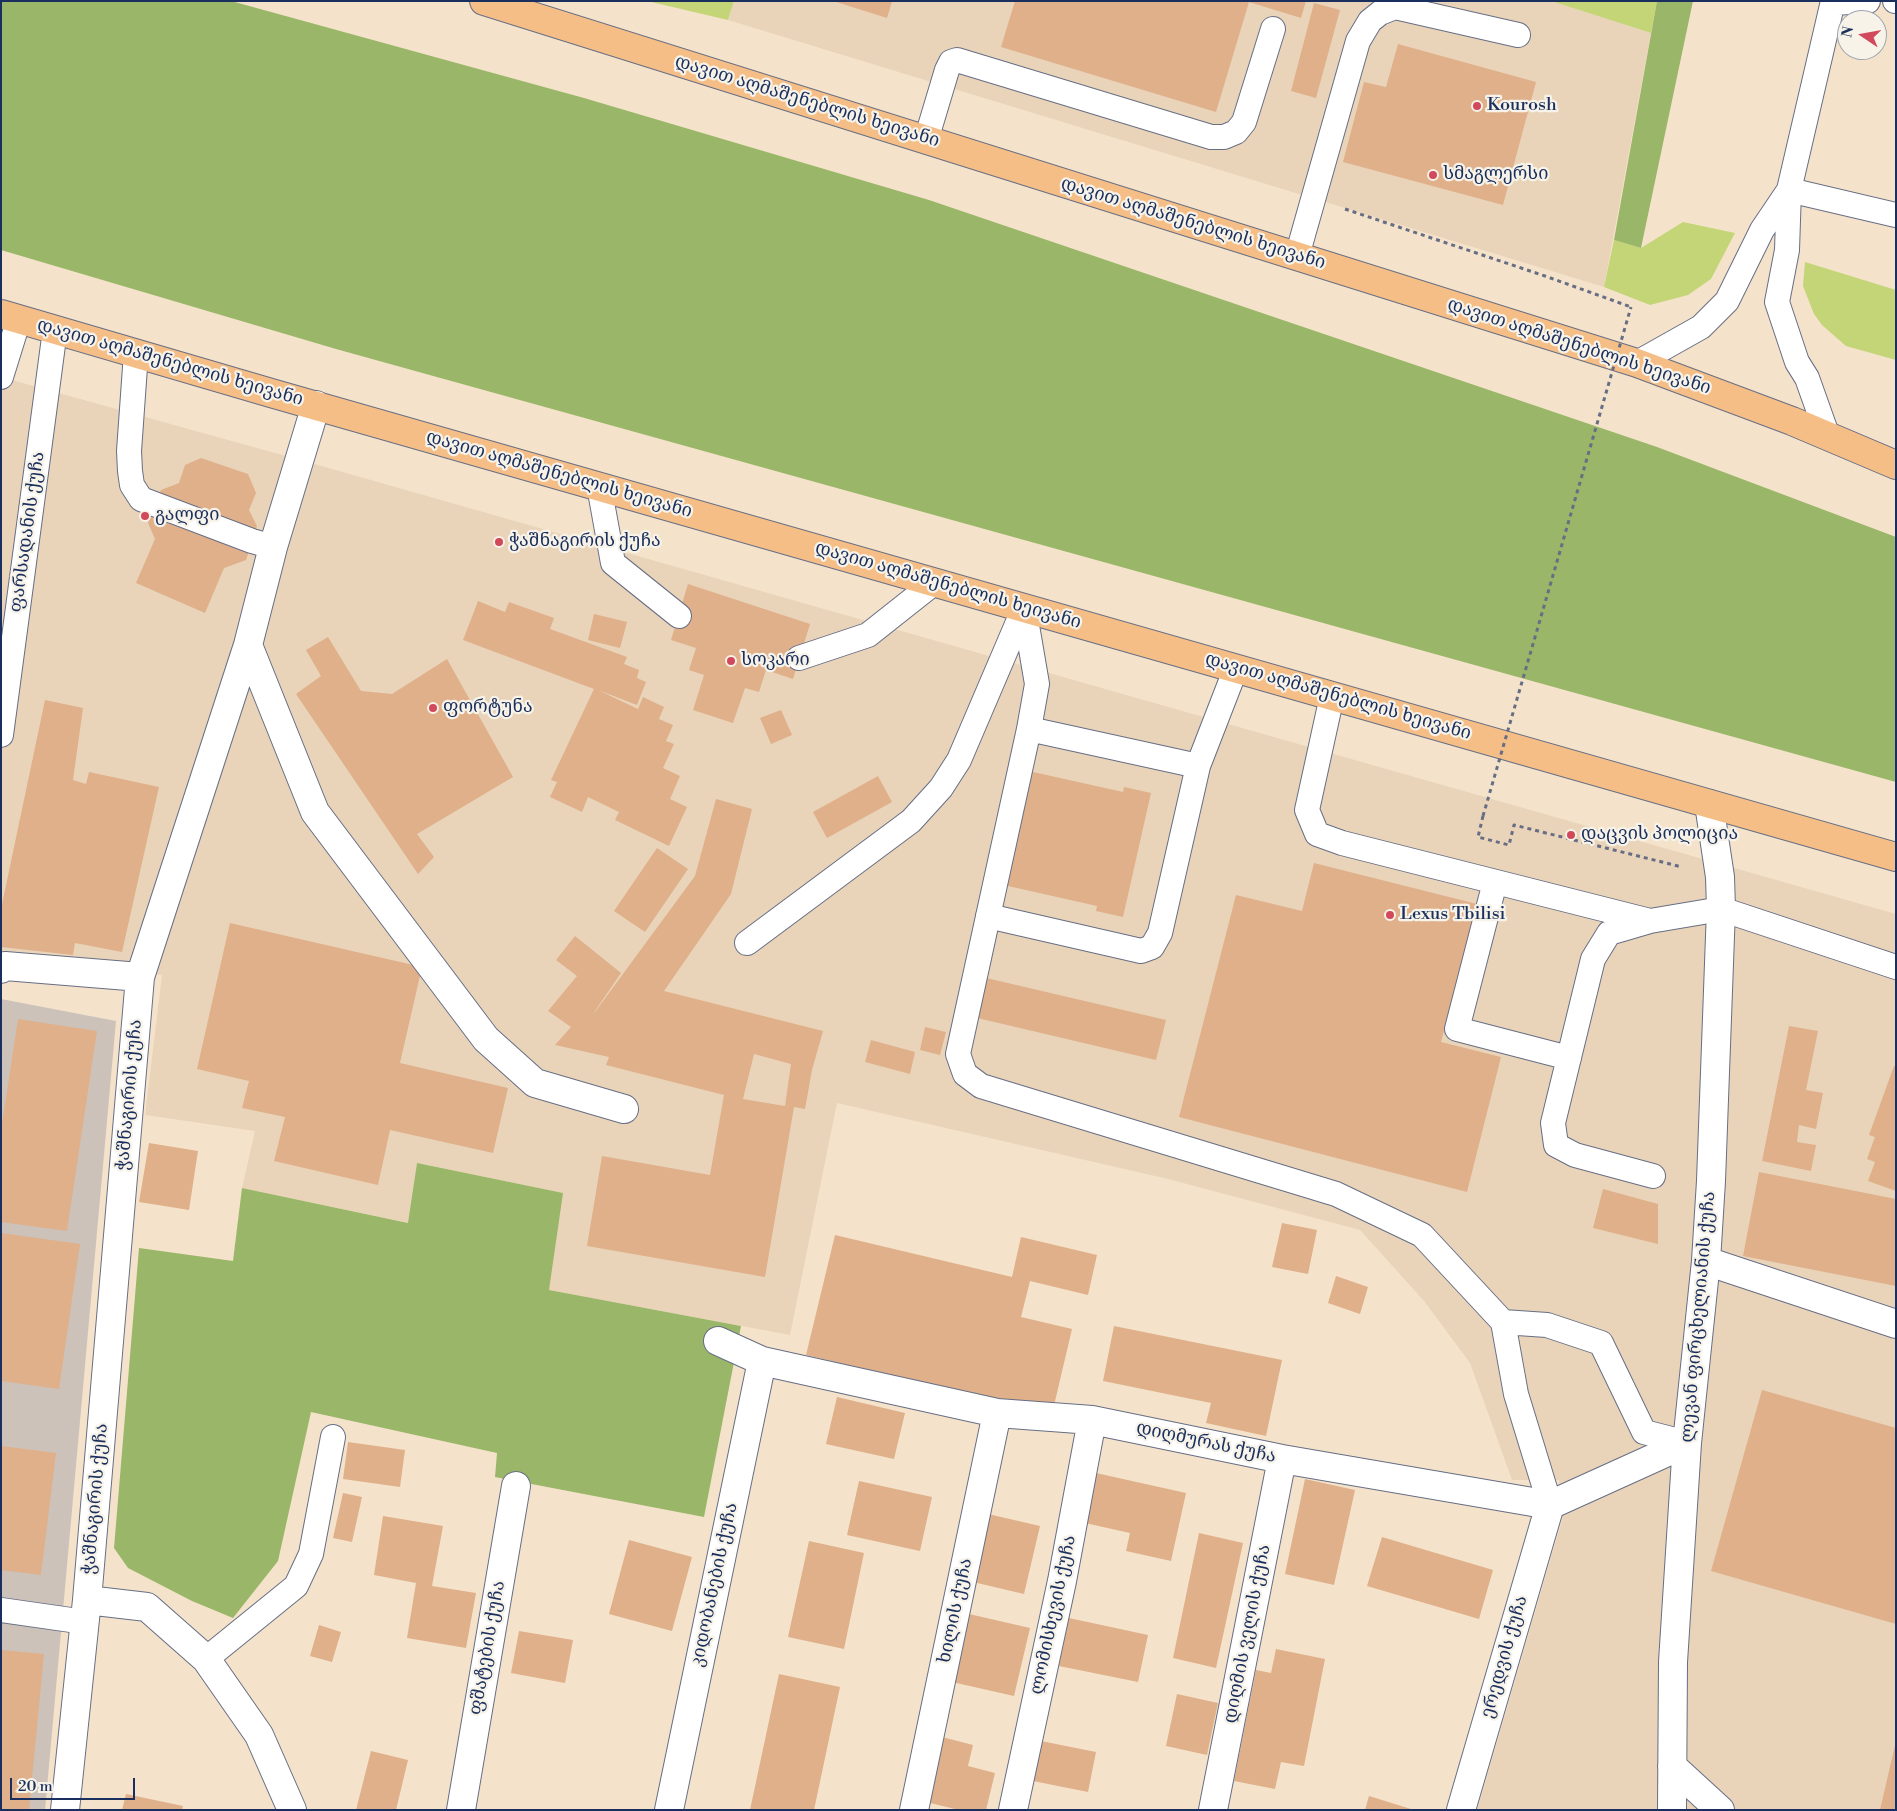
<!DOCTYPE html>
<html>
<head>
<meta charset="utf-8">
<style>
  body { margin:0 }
  #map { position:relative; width:1897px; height:1811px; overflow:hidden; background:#f4e3ca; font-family:"Libre Bodoni",serif }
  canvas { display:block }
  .frame { position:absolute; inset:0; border:2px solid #1b2f5e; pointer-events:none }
  .north { position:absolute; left:1837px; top:10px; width:50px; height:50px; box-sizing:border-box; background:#f7f3e8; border:1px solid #9fa5b1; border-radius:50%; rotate:282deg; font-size:14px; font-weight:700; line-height:20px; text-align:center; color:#1b2f5e }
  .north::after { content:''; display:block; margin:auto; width:18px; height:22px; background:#d1495b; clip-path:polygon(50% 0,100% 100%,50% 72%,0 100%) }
  .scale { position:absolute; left:10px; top:1778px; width:125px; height:22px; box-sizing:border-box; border:2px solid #1b2f5e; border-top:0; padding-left:6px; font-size:15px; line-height:18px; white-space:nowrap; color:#1b2f5e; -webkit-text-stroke:4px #f7f3e8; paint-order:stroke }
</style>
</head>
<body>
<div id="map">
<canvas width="1897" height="1811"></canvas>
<div class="frame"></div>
<div class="north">N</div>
<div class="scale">20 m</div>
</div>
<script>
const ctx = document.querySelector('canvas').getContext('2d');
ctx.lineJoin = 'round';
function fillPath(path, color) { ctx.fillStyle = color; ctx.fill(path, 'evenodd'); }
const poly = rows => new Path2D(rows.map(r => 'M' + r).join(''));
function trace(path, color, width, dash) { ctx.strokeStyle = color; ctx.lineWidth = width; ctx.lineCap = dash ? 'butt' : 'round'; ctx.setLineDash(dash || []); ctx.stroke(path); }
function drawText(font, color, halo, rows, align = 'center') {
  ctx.font = font + ' "Libre Bodoni","Noto Serif Georgian",serif'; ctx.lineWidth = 4.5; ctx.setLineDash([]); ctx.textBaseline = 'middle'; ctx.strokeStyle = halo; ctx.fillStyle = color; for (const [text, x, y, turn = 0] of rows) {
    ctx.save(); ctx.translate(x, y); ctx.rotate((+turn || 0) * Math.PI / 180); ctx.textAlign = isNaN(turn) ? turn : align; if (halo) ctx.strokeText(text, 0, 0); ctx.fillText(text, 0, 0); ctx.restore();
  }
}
const built = poly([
  [734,1,1551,1,1651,33,1604,287,728,20],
  [1,377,304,461,1896,914,1896,1810,1477,1810,1562,1520,1559,1480,1512,1480,1470,1363,1424,1301,1360,1230,1168,1179,837,1103,790,1335,548,1290,562,1193,417,1163,409,1223,242,1188,255,1131,145,1115,162,975,1,952]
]);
const industrial = poly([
  [1,999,116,1021,45,1810,1,1810]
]);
const green = poly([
  [647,1,734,1,728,20],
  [1551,1,1657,1,1651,33],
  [1683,222,1735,233,1711,279,1688,295,1650,305,1604,287,1614,240,1641,248],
  [1805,262,1896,290,1896,360,1846,346,1822,325,1814,314,1803,286]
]);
const forest = poly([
  [1,1,231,1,584,98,929,200,1657,447,1896,537,1896,782,336,349,1,250],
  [1657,1,1693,1,1641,248,1614,240],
  [417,1163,563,1193,549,1290,741,1326,704,1517,495,1477,497,1453,311,1412,278,1561,233,1618,192,1601,128,1568,114,1548,139,1248,233,1261,242,1188,408,1223]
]);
const building = poly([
  [833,1,892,1,887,18],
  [1015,1,1306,1,1301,18,1249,2,1216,112,1001,47],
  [1314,3,1340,10,1316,98,1291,91],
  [1398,44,1536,82,1503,205,1343,162,1364,82,1386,87],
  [201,458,248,474,256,493,249,510,257,526,246,560,224,568,205,613,136,583,155,539,148,523,161,490,179,483,185,465],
  [688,584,810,624,793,679,766,670,759,692,745,688,733,723,693,710,704,675,689,670,696,648,671,640],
  [478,601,505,612,509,602,554,618,550,629,627,657,624,664,639,670,637,678,646,682,637,705,598,690,638,709,643,697,664,707,659,719,673,725,666,741,674,744,663,768,680,776,670,799,687,807,669,846,615,820,619,812,588,797,582,812,550,797,557,782,551,780,594,689,463,640],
  [594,614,627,622,620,648,588,640],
  [328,637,361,691,392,694,447,659,513,777,417,834,434,857,418,874,296,694,321,676,306,650],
  [45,700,83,708,73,780,86,784,89,772,159,787,122,952,75,943,73,955,1,947,1,909],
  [781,710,792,735,771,744,760,718],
  [1024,770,1123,792,1124,787,1151,793,1123,917,1096,911,1097,906,999,884],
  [878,776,892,802,827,838,813,812],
  [716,799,752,809,731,894,664,991,823,1031,812,1070,805,1109,794,1107,765,1277,587,1246,602,1156,710,1175,724,1095,606,1065,609,1057,555,1045,571,1027,548,1011,577,976,556,960,575,936,621,973,593,1014,595,1012,695,876],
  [754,1054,791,1064,785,1106,743,1099],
  [657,848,688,869,645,932,614,911],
  [1314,863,1477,904,1441,1042,1501,1057,1467,1192,1179,1117,1236,895,1302,911],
  [230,923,422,967,400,1063,508,1088,493,1153,390,1130,378,1185,274,1161,285,1117,242,1108,249,1081,197,1069],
  [982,977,1166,1020,1156,1060,973,1017],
  [18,1019,97,1031,67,1231,1,1222,1,1131],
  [1789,1026,1818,1031,1806,1090,1823,1093,1816,1129,1799,1125,1797,1142,1816,1145,1811,1171,1762,1161],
  [925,1027,946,1032,940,1055,920,1050],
  [871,1040,915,1052,910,1074,865,1062],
  [1894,1066,1896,1066,1896,1191,1868,1181,1875,1162,1867,1159,1875,1137,1869,1135],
  [149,1143,198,1151,189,1210,139,1202],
  [1759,1172,1896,1199,1896,1286,1743,1256],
  [1603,1189,1658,1204,1658,1244,1593,1228],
  [1282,1223,1317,1230,1308,1274,1272,1267],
  [1,1233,80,1244,59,1389,1,1381],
  [835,1235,1012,1277,1021,1237,1097,1255,1088,1295,1030,1281,1021,1317,1072,1329,1052,1414,806,1355],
  [1336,1276,1368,1287,1360,1314,1328,1303],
  [1114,1326,1282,1360,1266,1436,1206,1423,1211,1403,1103,1381],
  [1762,1390,1896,1428,1896,1624,1711,1571],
  [837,1397,905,1413,894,1459,826,1444],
  [348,1442,405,1450,400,1487,343,1479],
  [1,1446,56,1453,41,1575,1,1570],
  [1096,1473,1186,1493,1171,1561,1126,1551,1130,1533,1085,1523],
  [1305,1479,1355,1490,1334,1585,1285,1574],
  [859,1481,932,1497,920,1551,847,1535],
  [343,1493,362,1497,352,1542,333,1538],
  [988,1514,1040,1526,1024,1594,973,1582],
  [383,1516,443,1526,432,1586,476,1593,466,1648,407,1638,416,1583,374,1575],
  [1199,1533,1243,1543,1216,1668,1173,1658],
  [1382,1537,1493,1570,1479,1619,1367,1586],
  [629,1540,692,1557,672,1631,609,1614],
  [809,1541,864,1553,844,1649,788,1637],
  [969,1614,1030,1628,1014,1696,952,1682],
  [1069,1618,1148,1635,1138,1682,1059,1666],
  [319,1625,341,1632,332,1662,310,1656],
  [519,1631,573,1640,565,1683,511,1673],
  [1276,1649,1325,1659,1304,1766,1281,1762,1275,1789,1234,1781,1256,1670,1271,1673],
  [1,1650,44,1654,29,1810,1,1810],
  [779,1674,840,1687,814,1810,750,1810],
  [1177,1694,1218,1703,1207,1755,1166,1746],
  [942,1737,973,1745,968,1766,995,1773,986,1810,959,1810,926,1802],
  [1041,1741,1096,1752,1088,1792,1033,1781],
  [1895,1745,1896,1810,1880,1810],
  [371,1751,408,1760,396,1810,356,1810],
  [126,1794,183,1806,182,1810,122,1810],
  [1369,1796,1411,1809,1411,1810,1365,1810]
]);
const path = poly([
  [1345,209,1545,276,1631,307],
  [1483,816,1478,837,1509,845,1514,825,1682,867]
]);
const service = poly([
  [1895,1,1896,1],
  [1833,3,1868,1],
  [926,140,947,70,951,62,957,60,1211,137,1224,137,1236,132,1244,122,1273,29],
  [1789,190,1896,215],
  [1297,256,1358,41,1370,21,1380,13,1395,7,1518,35],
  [136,353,129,451,130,471,132,485,141,499,252,541,273,547],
  [1637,363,1701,327,1727,301,1762,230,1789,190],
  [1,377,19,319],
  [1828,437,1807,378,1797,362,1777,302,1787,250,1789,190,1833,1],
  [599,486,613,563,679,616],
  [1024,608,1037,684,1029,729,958,1054,965,1074,981,1086,1336,1194,1422,1235,1503,1322,1516,1394,1550,1505],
  [799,658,868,635,935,582],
  [1332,696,1307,810,1317,834,1342,843,1650,921,1609,933,1593,959,1553,1123,1556,1145,1575,1155,1653,1176],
  [1029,729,1198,766],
  [1,735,55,330],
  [1495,882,1457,1029,1569,1058],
  [988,916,1141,951,1152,947,1160,933,1198,766,1236,668],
  [1650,921,1721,909,1896,967],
  [747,943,911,821,941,788,959,760,1024,608],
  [1503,1322,1547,1325,1601,1343,1644,1432,1687,1443],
  [1,1610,85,1622],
  [206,1659,296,1586,311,1554,333,1437]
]);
const minor = poly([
  [248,645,315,812,486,1039,535,1083,624,1109],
  [1,969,5,966,140,977],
  [1706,1261,1896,1324],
  [718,1341,762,1361,997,1413,1092,1420,1282,1459,1550,1505,1687,1443],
  [87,1600,147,1607,206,1659,259,1735,292,1810],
  [1672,1766,1720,1810],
  [65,1810,87,1600,140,977,248,645,273,547,316,405],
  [461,1810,516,1486],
  [669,1810,762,1361],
  [914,1810,997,1413],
  [1013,1810,1062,1581,1092,1420],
  [1213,1810,1282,1459],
  [1461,1810,1550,1505],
  [1672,1810,1673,1662,1687,1443,1706,1261,1711,1181,1721,909,1720,877,1709,804]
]);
const trunk = poly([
  [484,1,1637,363,1792,421,1896,465],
  [1,314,271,393,1896,857]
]);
const pathBridge = poly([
  [1483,816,1631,307]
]);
const markers = [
  [1477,106,5,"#d1495b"],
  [1433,175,5,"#d1495b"],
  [145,516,5,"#d1495b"],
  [499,542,5,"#d1495b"],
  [731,661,5,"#d1495b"],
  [433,708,5,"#d1495b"],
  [1571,835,5,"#d1495b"],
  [1390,915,5,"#d1495b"]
];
const streetNames = [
  ["დავით აღმაშენებლის ხეივანი",807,102,17],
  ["დავით აღმაშენებლის ხეივანი",1193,224,17],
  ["დავით აღმაშენებლის ხეივანი",1579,347,18],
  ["დავით აღმაშენებლის ხეივანი",170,363,16],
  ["დავით აღმაშენებლის ხეივანი",559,475,16],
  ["ფარსადანის ქუჩა",28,532,-82],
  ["დავით აღმაშენებლის ხეივანი",948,586,16],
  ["დავით აღმაშენებლის ხეივანი",1338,697,16],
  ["ჭაშნაგირის ქუჩა",130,1095,-85],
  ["ლევან ფირცხელიანის ქუჩა",1699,1317,-85],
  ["დიღმურას ქუჩა",1206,1443,12],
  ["ჭაშნაგირის ქუჩა",96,1499,-85],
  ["კიდობანების ქუჩა",715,1585,-78],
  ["ხილის ქუჩა",956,1611,-78],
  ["ლომისხევის ქუჩა",1054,1615,-78],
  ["დიღმის ველის ქუჩა",1248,1634,-79],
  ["ფშატების ქუჩა",488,1648,-80],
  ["ერედვის ქუჩა",1505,1657,-74]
];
const poiNames = [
  ["Kourosh",1487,106],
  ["სმაგლერსი",1443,175],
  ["გალფი",155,516],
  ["ჭაშნაგირის ქუჩა",509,542],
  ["სოკარი",741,661],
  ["ფორტუნა",443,708],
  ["დაცვის პოლიცია",1581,835],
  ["Lexus Tbilisi",1400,915]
];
fillPath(built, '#e9d4b9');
fillPath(industrial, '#ccc2b9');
fillPath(green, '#c3d577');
fillPath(forest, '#9ab668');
fillPath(building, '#dfb08a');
trace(service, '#676e84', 26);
trace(minor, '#676e84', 30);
trace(trunk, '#676e84', 30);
trace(path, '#676e84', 3, [4, 4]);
trace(service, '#fff', 24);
trace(minor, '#fff', 28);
trace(trunk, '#f6be87', 28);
trace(pathBridge, '#676e84', 3, [4, 4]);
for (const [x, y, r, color] of markers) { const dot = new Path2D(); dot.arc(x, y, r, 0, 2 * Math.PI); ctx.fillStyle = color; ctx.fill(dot); trace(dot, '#f7f3e8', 2); }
drawText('18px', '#1b2f5e', '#f7f3e8', streetNames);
drawText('18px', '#1b2f5e', '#f7f3e8', poiNames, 'left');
</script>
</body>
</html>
